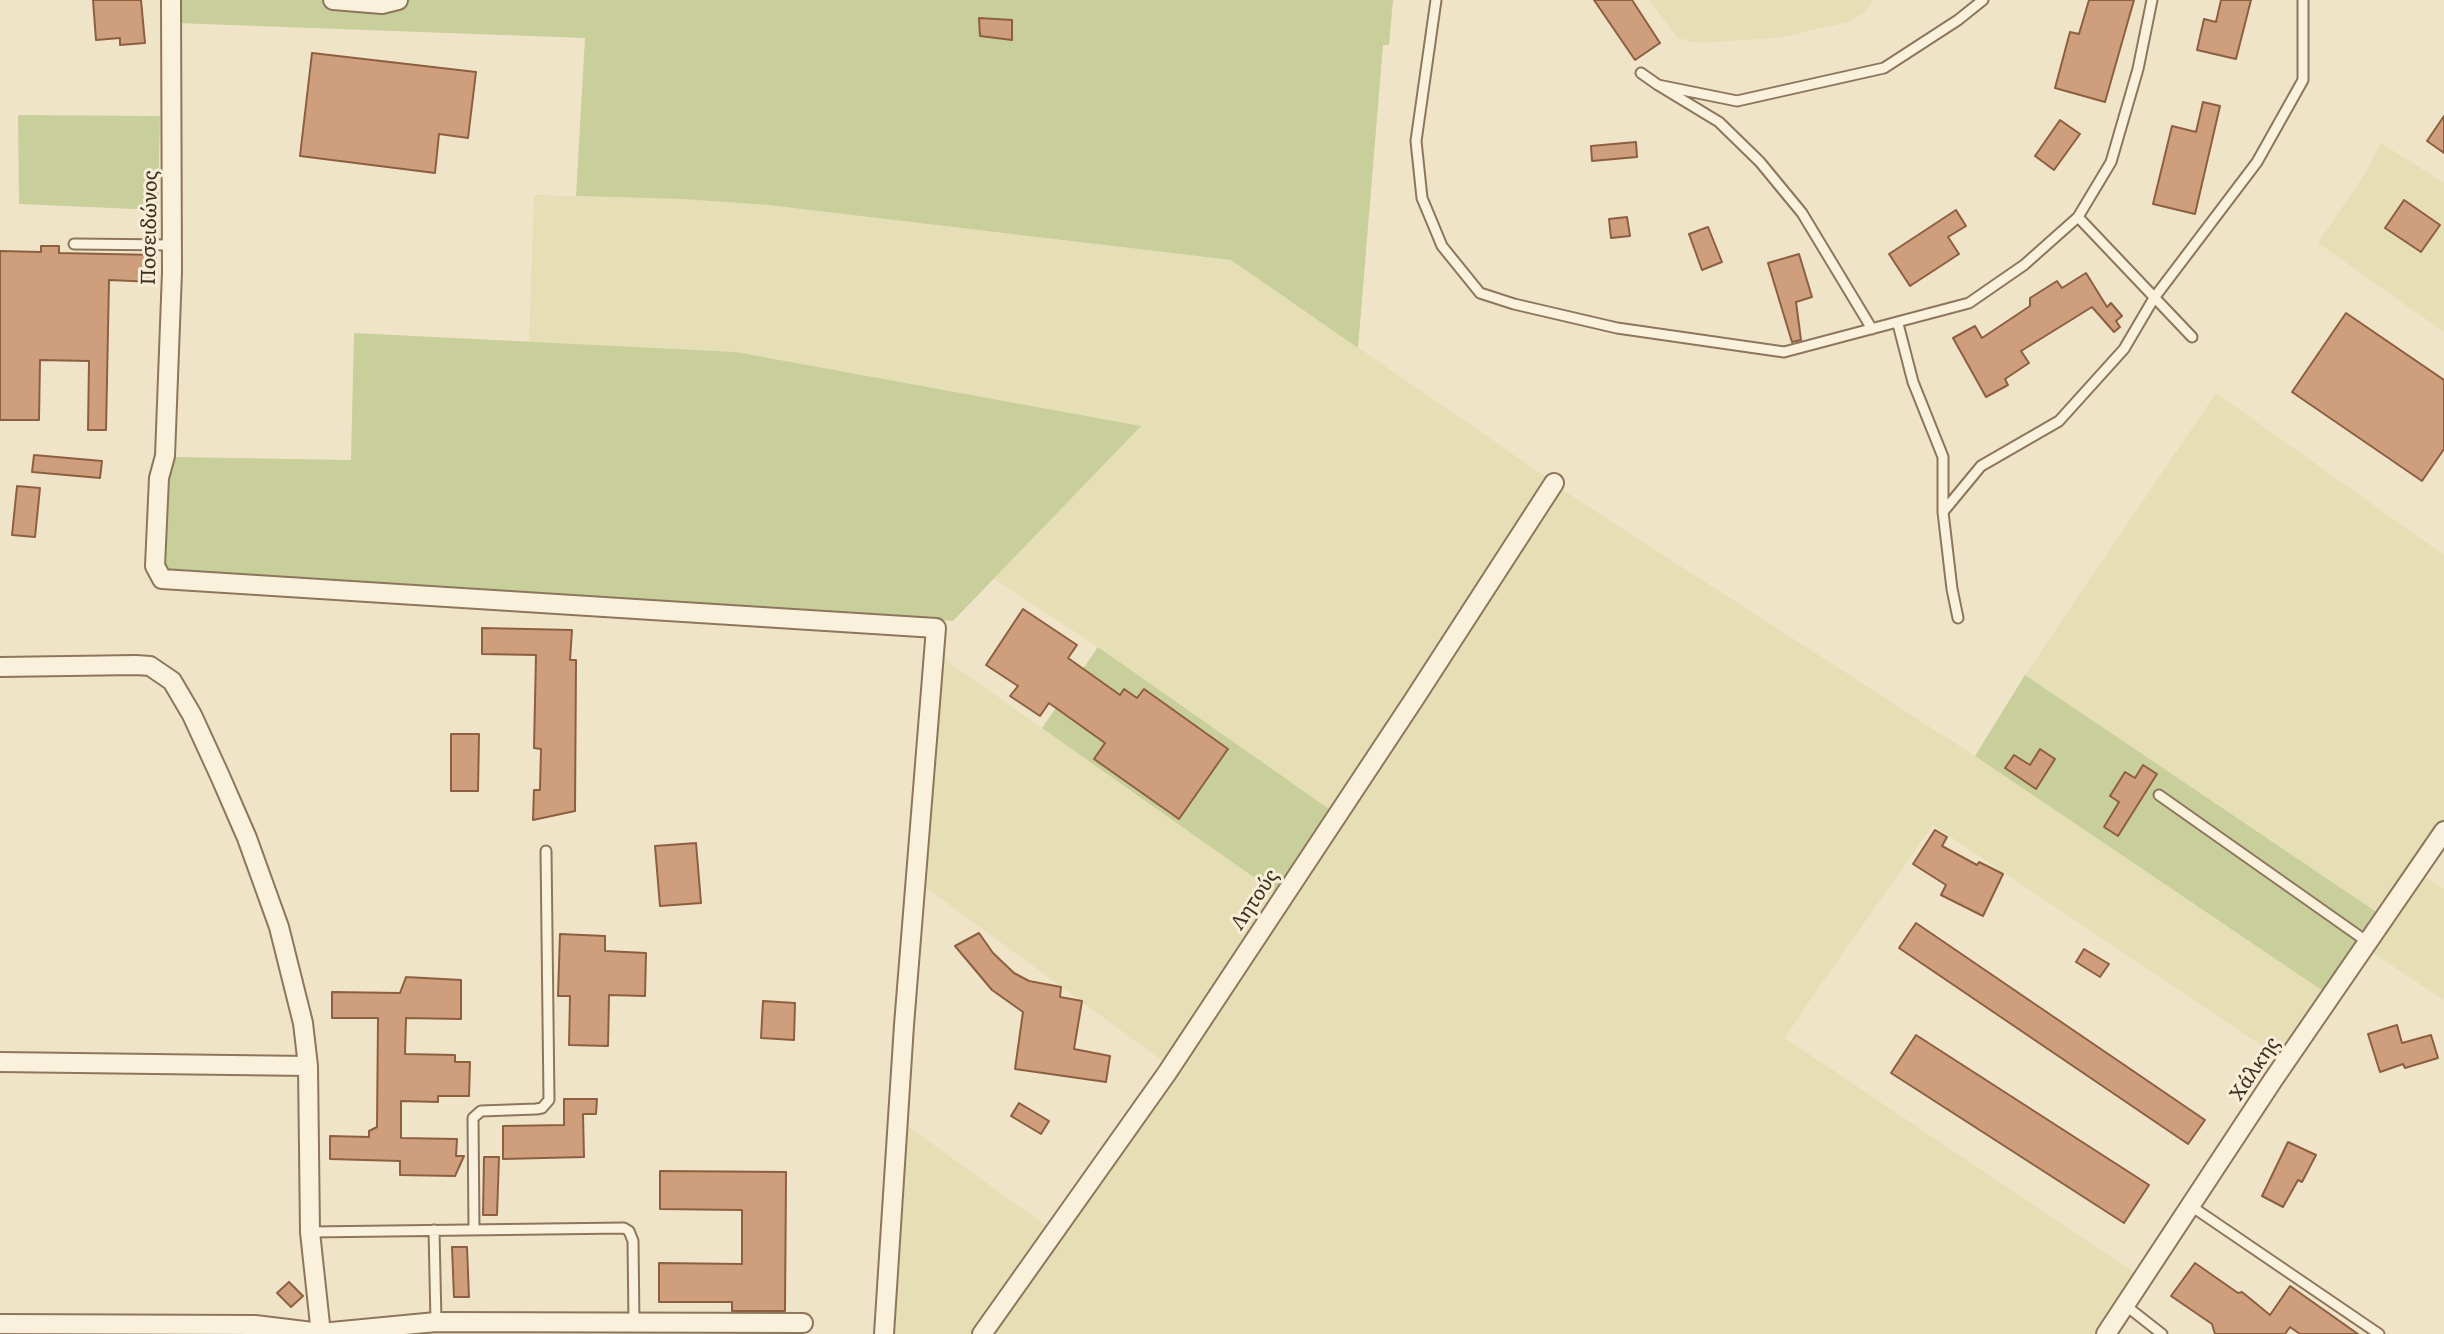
<!DOCTYPE html>
<html>
<head>
<meta charset="utf-8">
<style>
  body { margin:0 }
  canvas { display:block; background:#f0e4c8 }
</style>
</head>
<body>
<canvas width="2444" height="1334"></canvas>
<script>
const ctx = document.querySelector('canvas').getContext('2d');
ctx.lineJoin = 'round';
function fillPath(path, color) { ctx.fillStyle = color; ctx.fill(path, 'evenodd'); }
const poly = rows => new Path2D(rows.map(r => 'M' + r).join(''));
function trace(path, color, width, dash) { ctx.strokeStyle = color; ctx.lineWidth = width; ctx.lineCap = dash ? 'butt' : 'round'; ctx.setLineDash(dash || []); ctx.stroke(path); }
function drawText(font, color, halo, rows, align = 'center') {
  ctx.font = font + ' Literata,serif'; ctx.lineWidth = 6; ctx.setLineDash([]); ctx.textBaseline = 'middle'; ctx.strokeStyle = halo; ctx.fillStyle = color; for (const [text, x, y, turn = 0] of rows) {
    ctx.save(); ctx.translate(x, y); ctx.rotate((+turn || 0) * Math.PI / 180); ctx.textAlign = isNaN(turn) ? turn : align; if (halo) ctx.strokeText(text, 0, 0); ctx.fillText(text, 0, 0); ctx.restore();
  }
}
const farmland = poly([
  [1649,0,1874,0,1862,14,1848,22,1778,38,1697,43,1678,38],
  [2381,143,2444,183,2444,332,2318,243,2364,175],
  [534,195,682,199,768,205,1231,260,1546,477,1332,811,1098,647,994,579,1140,426,736,352,529,342],
  [2216,393,2444,555,2444,819,2381,915,2025,675],
  [1561,489,1975,756,2326,993,2280,1058,1933,825,1817,990,1785,1038,2135,1273,2093,1334,991,1334,1118,1160],
  [943,658,1276,893,1164,1062,924,886],
  [2424,876,2444,889,2444,1000,2373,953],
  [908,1126,1049,1228,974,1334,894,1334]
]);
const green = poly([
  [176,0,1393,0,1389,45,1383,45,1358,348,1231,260,768,205,682,199,576,196,585,38,175,23],
  [18,115,160,116,158,210,19,204],
  [354,333,736,352,1141,426,953,621,149,576,153,482,162,483,176,457,351,460],
  [1098,647,1332,811,1276,893,1042,728],
  [2025,675,2381,915,2326,993,1975,756]
]);
const building = poly([
  [93,0,141,0,145,43,120,45,120,38,96,40,93,0],
  [1594,0,1632,0,1660,43,1635,60,1594,0],
  [2089,0,2134,0,2105,102,2055,88,2070,32,2079,34,2089,0],
  [2221,0,2251,0,2236,59,2197,50,2204,19,2216,22,2221,0],
  [979,18,1012,20,1012,40,980,36,979,18],
  [312,53,476,72,468,138,439,134,435,173,300,156,312,53],
  [2203,102,2220,106,2195,214,2153,204,2172,126,2196,132,2203,102],
  [2444,116,2444,153,2427,141,2444,116],
  [2060,120,2080,134,2054,170,2035,156,2060,120],
  [1636,142,1637,157,1592,161,1591,146,1636,142],
  [2404,200,2440,225,2421,252,2385,228,2404,200],
  [1956,210,1966,226,1948,237,1959,254,1910,286,1889,254,1956,210],
  [1627,217,1630,236,1611,238,1609,219,1627,217],
  [1708,227,1722,262,1702,270,1689,234,1708,227],
  [41,246,59,246,59,253,156,255,155,282,109,280,106,430,88,430,89,361,40,360,39,420,0,420,0,251,41,252,41,246],
  [1799,254,1812,297,1796,302,1801,340,1792,342,1768,263,1799,254],
  [2086,273,2107,307,2111,303,2122,316,2116,321,2120,327,2114,332,2092,307,2021,351,2029,363,2005,379,2008,385,1986,397,1953,338,1975,326,1982,338,2030,306,2030,298,2057,281,2062,288,2086,273],
  [2346,313,2444,380,2444,449,2422,481,2292,392,2346,313],
  [34,455,102,461,100,478,32,472,34,455],
  [17,486,40,488,35,537,12,535,17,486],
  [1023,609,1077,645,1068,658,1120,695,1124,689,1137,698,1144,689,1228,749,1179,819,1094,759,1105,743,1049,703,1040,716,1010,696,1018,686,986,665,1023,609],
  [482,628,572,630,570,660,576,660,575,811,533,820,534,790,540,790,541,749,534,748,536,655,482,654,482,628],
  [451,734,479,734,478,791,451,791,451,734],
  [2040,749,2055,759,2036,789,2005,768,2014,755,2030,765,2040,749],
  [2143,765,2157,774,2118,836,2104,827,2119,802,2110,796,2125,772,2135,778,2143,765],
  [1935,830,1947,837,1942,846,1977,865,1979,862,2003,874,1983,916,1941,895,1946,885,1913,864,1935,830],
  [696,843,701,903,660,906,655,846,696,843],
  [1916,923,2205,1120,2188,1144,1899,948,1916,923],
  [979,933,993,953,1014,973,1029,981,1061,987,1060,997,1082,1001,1074,1049,1110,1056,1106,1082,1015,1069,1023,1012,992,990,955,946,979,933],
  [560,934,605,936,605,951,646,953,645,996,609,995,608,1046,569,1045,570,996,558,996,560,934],
  [2084,949,2109,964,2100,977,2076,962,2084,949],
  [406,977,461,980,461,1019,406,1018,405,1054,455,1055,455,1062,470,1062,469,1096,438,1096,438,1102,401,1101,401,1138,457,1139,456,1156,464,1156,455,1176,400,1175,400,1161,330,1159,330,1136,369,1137,369,1131,377,1127,378,1018,332,1018,332,992,400,993,406,977],
  [763,1001,795,1003,794,1040,761,1038,763,1001],
  [2397,1025,2402,1043,2431,1035,2438,1058,2405,1068,2403,1064,2380,1072,2368,1034,2397,1025],
  [1916,1035,2149,1185,2124,1223,1891,1073,1916,1035],
  [564,1099,597,1099,596,1114,583,1114,584,1157,503,1159,503,1126,564,1125,564,1099],
  [1019,1103,1049,1121,1041,1134,1011,1116,1019,1103],
  [2288,1142,2316,1155,2302,1182,2298,1180,2283,1207,2262,1196,2288,1142],
  [484,1157,499,1157,497,1215,483,1215,484,1157],
  [660,1171,786,1172,785,1311,732,1311,732,1302,659,1302,659,1263,742,1264,742,1210,660,1209,660,1171],
  [452,1247,467,1247,469,1297,454,1297,452,1247],
  [2195,1263,2238,1293,2242,1292,2270,1315,2290,1286,2358,1334,2300,1334,2290,1327,2285,1334,2215,1334,2212,1324,2171,1296,2195,1263],
  [289,1282,303,1296,291,1307,277,1293,289,1282]
]);
const lane = poly([
  [1436,0,1416,141,1422,198,1442,246,1480,293,1514,304,1617,328,1784,352,1969,303,2024,265,2078,217,2111,162,2138,69,2152,0],
  [1641,73,1658,85,1719,122,1760,162,1802,213,1872,329],
  [1658,85,1737,101,1884,68,1958,20,1983,0],
  [2078,217,2192,337],
  [74,244,172,245],
  [1898,324,1913,382,1943,457,1943,512,1981,466,2059,421,2124,349,2154,298,2257,162,2303,80,2303,0],
  [1943,512,1952,589,1958,618],
  [2159,795,2369,943],
  [2191,1206,2379,1334],
  [474,1229,473,1118,481,1111,536,1109,542,1108,549,1100,546,851],
  [434,1230,436,1322],
  [310,1232,624,1228,629,1231,633,1241,634,1323],
  [2125,1305,2162,1334]
]);
const street = poly([
  [171,0,172,272,165,456,159,478,155,566,162,579,936,628,904,1025,884,1334],
  [333,0,382,4,398,0],
  [0,667,136,665,150,666,172,681,192,715,220,776,247,838,279,927,303,1023,308,1066],
  [0,1062,308,1066,310,1232,321,1334],
  [0,1324,255,1325,321,1333,436,1322,803,1323],
  [982,1334,1167,1073,1413,701,1554,483],
  [2106,1334,2273,1080,2444,831]
]);
const streetNames = [
  ["Ποσειδώνος",150,228,-89],
  ["Λητούς",1255,900,-56],
  ["Χάλκης",2255,1069,-56]
];
fillPath(farmland, '#e6deb5');
fillPath(green, '#c9cf9b');
fillPath(building, '#cf9f7d');
trace(building, '#8d5f41', 2);
trace(lane, '#8d765c', 13);
trace(street, '#8d765c', 22);
trace(lane, '#faf1dc', 9);
trace(street, '#faf1dc', 18);
drawText('20px', '#3d2e20', '#f7eed8', streetNames);
</script>
</body>
</html>
